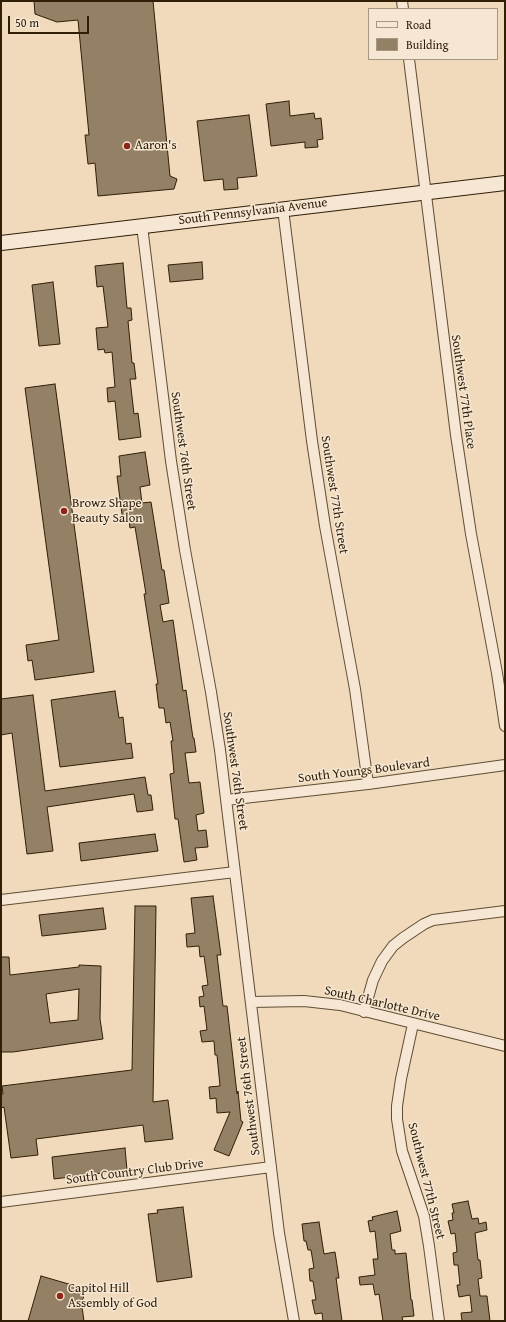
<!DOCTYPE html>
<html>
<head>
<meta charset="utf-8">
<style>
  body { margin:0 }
  #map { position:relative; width:506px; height:1322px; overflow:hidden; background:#f0dabb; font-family:"Gentium Book Plus",serif }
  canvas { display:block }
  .frame { position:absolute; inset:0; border:2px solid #301e07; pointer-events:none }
  .legend { position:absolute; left:368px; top:8px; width:130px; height:52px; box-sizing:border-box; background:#f5e7d3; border:1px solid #a69781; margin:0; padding:5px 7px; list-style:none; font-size:12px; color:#301e07 }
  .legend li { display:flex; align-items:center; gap:8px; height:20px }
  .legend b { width:20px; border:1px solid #a69781 }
  .scale { position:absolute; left:8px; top:16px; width:81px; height:18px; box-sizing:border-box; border:2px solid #301e07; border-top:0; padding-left:5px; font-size:12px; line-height:14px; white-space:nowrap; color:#301e07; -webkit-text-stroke:3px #f5e7d3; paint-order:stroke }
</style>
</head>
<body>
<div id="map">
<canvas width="506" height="1322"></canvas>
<div class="frame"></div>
<ul class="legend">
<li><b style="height:5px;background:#f5e7d3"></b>Road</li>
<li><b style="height:11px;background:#948065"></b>Building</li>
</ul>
<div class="scale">50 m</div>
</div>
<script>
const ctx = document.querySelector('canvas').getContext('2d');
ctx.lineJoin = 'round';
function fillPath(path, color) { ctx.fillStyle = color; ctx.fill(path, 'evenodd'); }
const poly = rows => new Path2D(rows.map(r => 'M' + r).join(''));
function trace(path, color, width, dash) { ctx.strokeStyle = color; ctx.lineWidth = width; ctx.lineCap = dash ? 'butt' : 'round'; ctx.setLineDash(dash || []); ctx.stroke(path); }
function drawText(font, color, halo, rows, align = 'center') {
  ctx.font = font + ' "Gentium Book Plus",serif'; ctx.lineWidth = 3; ctx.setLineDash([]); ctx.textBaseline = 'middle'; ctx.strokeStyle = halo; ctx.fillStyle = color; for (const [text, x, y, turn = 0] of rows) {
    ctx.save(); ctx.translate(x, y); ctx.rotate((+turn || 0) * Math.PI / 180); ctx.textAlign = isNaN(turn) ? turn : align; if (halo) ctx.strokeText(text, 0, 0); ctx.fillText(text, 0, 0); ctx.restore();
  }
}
const building = poly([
  [34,1,153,1,170,176,177,179,174,189,98,196,95,163,88,164,85,135,89,135,78,20,57,22,35,14,34,1],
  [289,101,290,116,314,113,315,119,321,118,323,139,317,140,318,147,305,148,305,142,271,146,266,104,289,101],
  [249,115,257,176,237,178,238,189,224,190,223,179,204,181,197,121,249,115],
  [202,262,203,279,170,282,168,265,202,262],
  [123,263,127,308,131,308,132,320,128,321,132,363,134,363,136,379,130,379,134,414,138,413,141,437,119,440,115,401,108,402,107,388,115,387,112,352,105,353,104,349,98,350,96,328,108,327,103,286,97,287,95,266,123,263],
  [53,282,60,344,39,346,32,285,53,282],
  [55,384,94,672,35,680,32,660,28,661,26,645,59,640,25,388,55,384],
  [145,452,150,485,140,487,142,503,151,502,162,570,164,570,169,603,160,605,163,622,173,620,183,691,186,690,193,738,194,738,196,752,185,753,189,783,200,782,204,813,196,815,198,831,206,830,208,847,195,848,197,860,184,862,178,819,175,819,170,774,174,773,171,741,173,741,170,722,166,723,164,708,159,708,156,684,158,684,144,594,146,594,135,527,130,528,129,521,123,522,117,476,121,476,119,456,145,452],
  [115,691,119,718,123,717,126,744,131,743,133,758,60,767,51,700,115,691],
  [33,695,45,791,145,777,148,795,151,795,153,810,137,812,134,794,47,807,53,851,27,854,12,733,1,735,1,699,33,695],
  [155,834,158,851,81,861,79,843,155,834],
  [213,896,221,955,217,955,223,1006,227,1006,237,1094,238,1091,241,1121,243,1122,229,1156,214,1150,230,1112,217,1113,216,1098,210,1099,209,1087,220,1086,217,1055,215,1055,214,1041,202,1042,200,1031,207,1030,204,1006,200,1007,199,997,204,996,202,986,208,985,204,956,200,957,199,946,187,947,186,934,195,933,191,898,213,896],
  [135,906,156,906,153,1102,168,1100,173,1139,145,1142,143,1125,36,1139,38,1155,11,1158,4,1107,1,1108,1,1095,3,1094,2,1086,132,1070,135,906],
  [103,908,106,929,42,936,39,915,103,908],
  [1,957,9,957,10,975,79,967,79,965,101,966,100,1019,103,1039,13,1052,1,1052,1,957],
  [79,989,78,1020,50,1023,46,994,79,989],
  [125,1148,127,1170,54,1179,52,1157,125,1148],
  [468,1201,472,1219,478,1218,479,1224,486,1222,487,1230,475,1233,478,1260,480,1260,482,1278,478,1279,480,1296,487,1296,490,1321,462,1321,461,1313,472,1312,470,1295,459,1297,457,1285,460,1285,458,1265,454,1265,453,1253,457,1252,455,1233,451,1234,448,1221,453,1220,452,1213,454,1213,452,1204,468,1201],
  [183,1207,192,1277,157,1282,148,1214,158,1213,157,1210,183,1207],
  [397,1211,401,1231,390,1234,392,1250,395,1250,395,1254,406,1253,411,1300,412,1300,414,1316,402,1317,403,1321,383,1321,379,1294,375,1295,373,1284,360,1285,359,1277,375,1275,373,1259,378,1259,375,1231,370,1232,368,1221,373,1220,372,1217,397,1211],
  [319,1222,324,1254,335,1252,339,1278,336,1278,342,1321,323,1321,322,1313,315,1314,312,1300,316,1300,313,1281,310,1281,309,1269,314,1268,311,1250,308,1250,306,1241,304,1241,302,1224,319,1222],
  [41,1276,86,1289,80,1308,82,1307,84,1321,28,1321,41,1276]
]);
const street = poly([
  [402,1,403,9],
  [409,59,456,435,471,534,497,673,505,726],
  [283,209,312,441,325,526,355,689,368,784],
  [142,226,171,461,185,550,211,692,220,750,279,1233,294,1321],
  [226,800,368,784,505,765],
  [1,900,235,872],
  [251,1002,304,1001,340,1005,505,1046],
  [364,1012,373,980,382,961,393,946,403,938,424,924,433,920,505,911],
  [413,1024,401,1079,397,1106,397,1119,402,1151,424,1216,429,1246,439,1321],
  [1,1202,271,1167]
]);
const secondary = poly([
  [1,243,505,183]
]);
const markers = [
  [127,146,4,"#8f2418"],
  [64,511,4,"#8f2418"],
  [60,1296,4,"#8f2418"]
];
const poiNames = [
  ["Aaron's",135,146],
  ["Browz Shape",72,504],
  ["Beauty Salon",72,519],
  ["Capitol Hill",68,1289],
  ["Assembly of God",68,1304]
];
const streetNames = [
  ["South Pennsylvania Avenue",253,212,-7],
  ["Southwest 77th Place",463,392,82],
  ["Southwest 76th Street",183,451,82],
  ["Southwest 77th Street",334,495,81],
  ["Southwest 76th Street",235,771,82],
  ["South Youngs Boulevard",364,771,-7],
  ["South Charlotte Drive",382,1004,13],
  ["Southwest 76th Street",249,1096,-97],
  ["South Country Club Drive",135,1172,-7],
  ["Southwest 77th Street",426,1181,76]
];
fillPath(building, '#948065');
trace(building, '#301e07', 1);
trace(street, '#604d34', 12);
trace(secondary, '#301e07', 16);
trace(street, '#f5e7d3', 10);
trace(secondary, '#f5e7d3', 14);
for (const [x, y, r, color] of markers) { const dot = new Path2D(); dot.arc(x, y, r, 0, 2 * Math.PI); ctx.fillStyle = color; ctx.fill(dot); trace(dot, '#f5e7d3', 1.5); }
drawText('13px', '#301e07', '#f5e7d3', poiNames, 'left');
drawText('13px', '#301e07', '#f5e7d3', streetNames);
</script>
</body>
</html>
